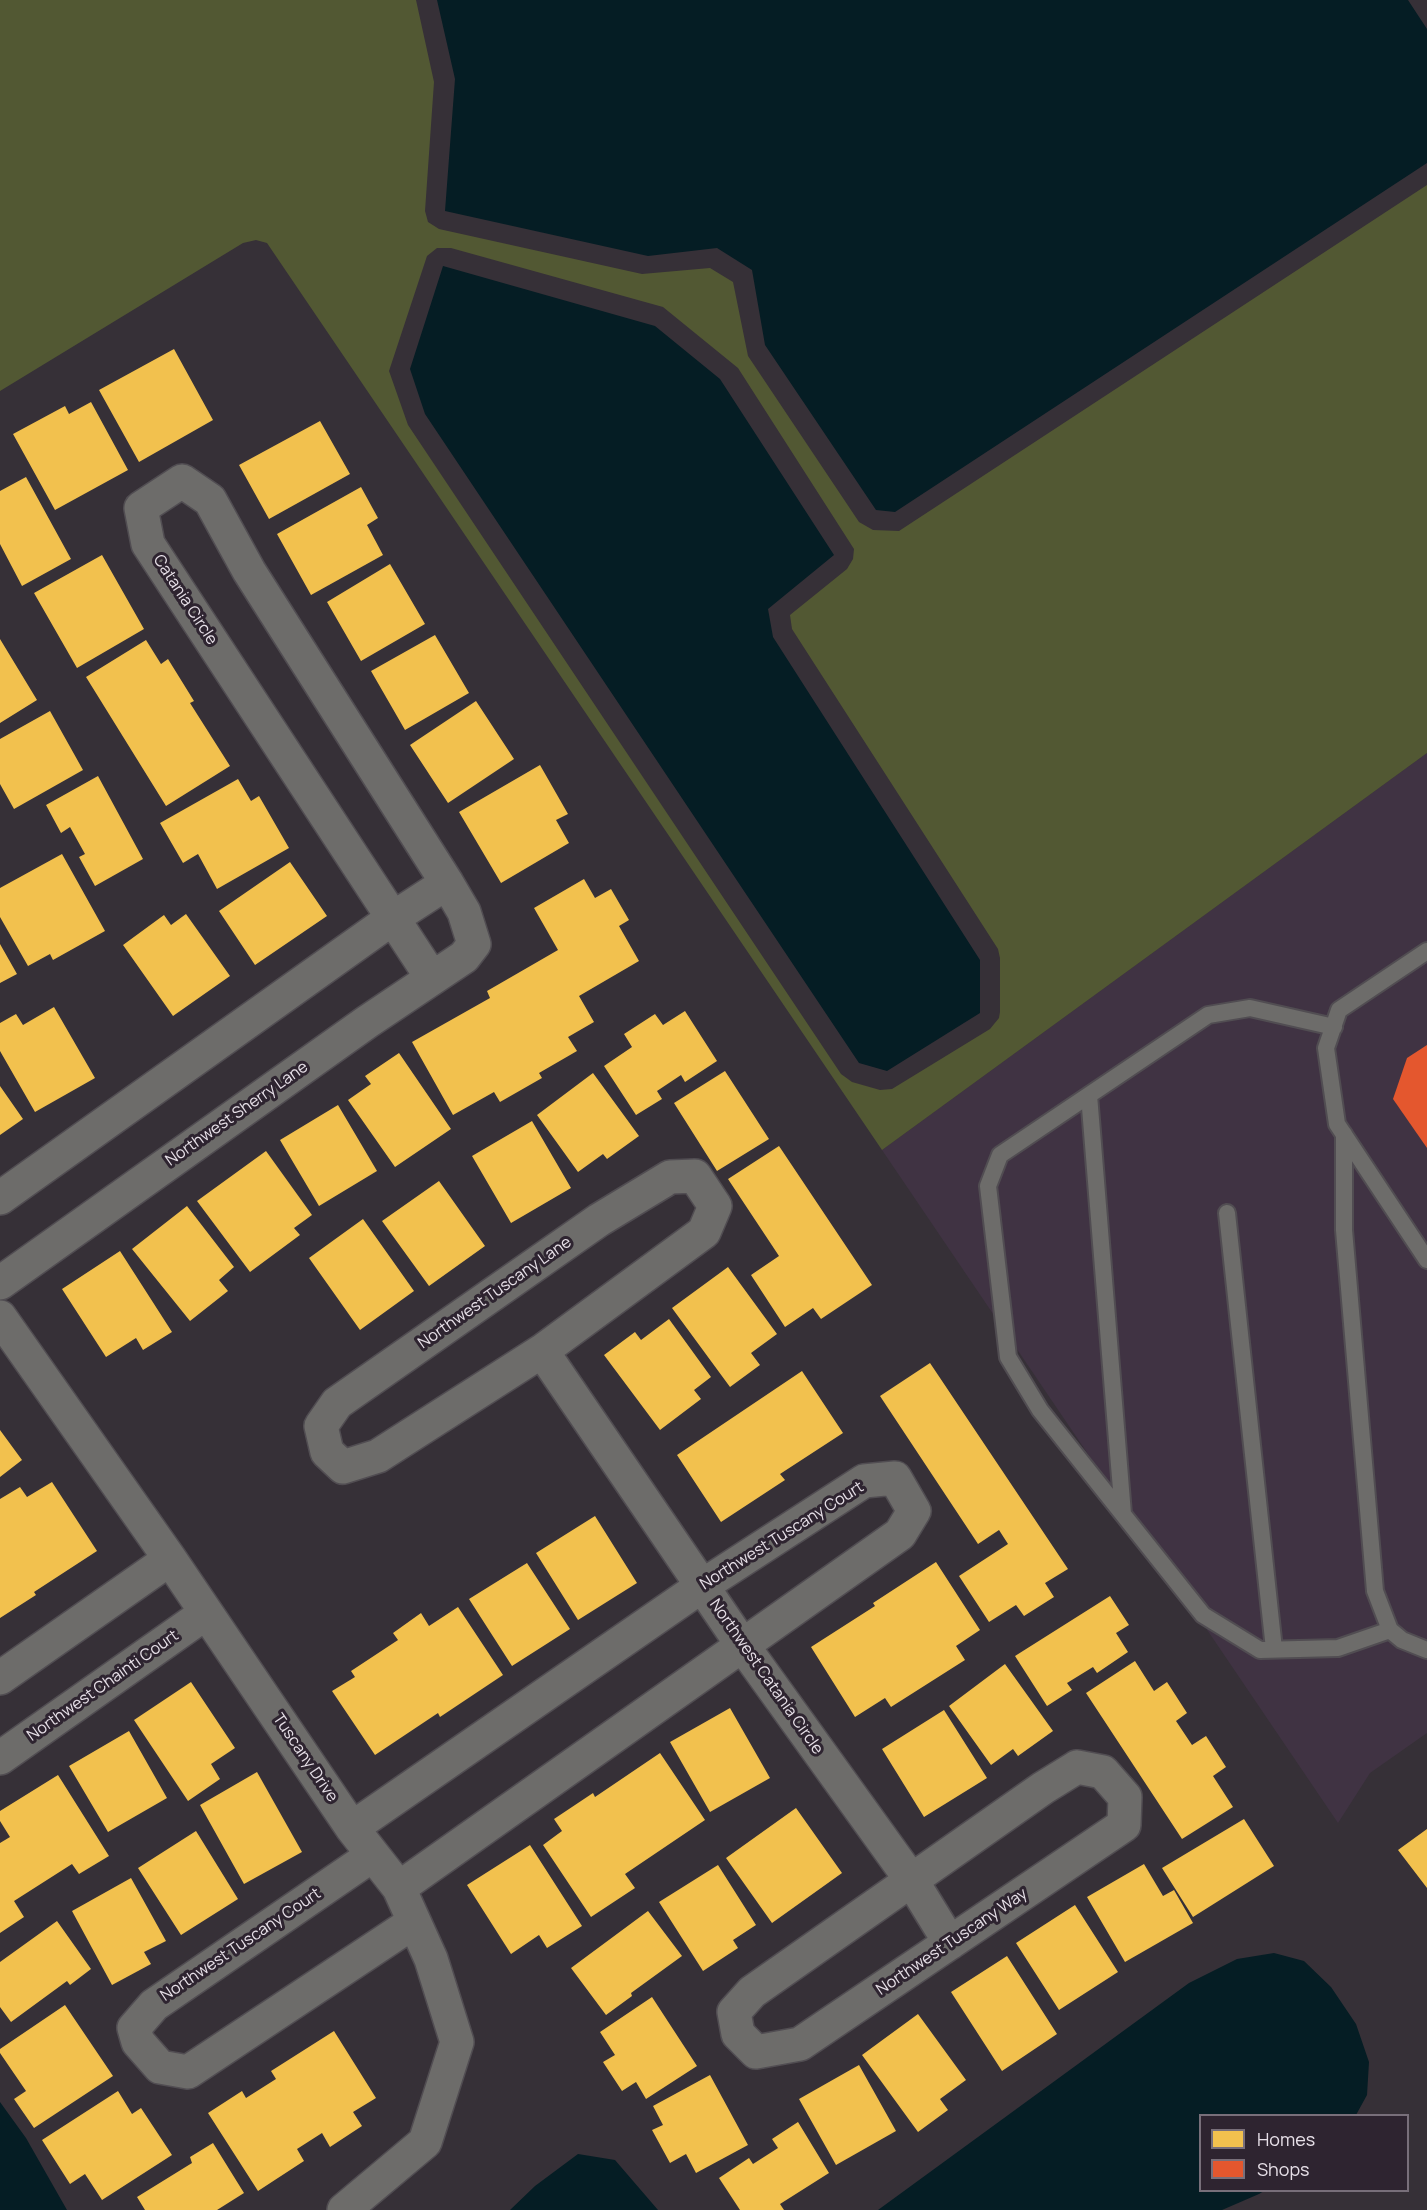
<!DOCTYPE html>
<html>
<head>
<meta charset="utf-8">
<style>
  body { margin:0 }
  #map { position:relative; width:1427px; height:2210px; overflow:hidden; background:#363037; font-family:Manrope,sans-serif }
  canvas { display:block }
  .legend { position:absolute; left:1199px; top:2114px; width:210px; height:78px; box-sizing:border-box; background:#2e2430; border:2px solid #786f7a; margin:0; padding:8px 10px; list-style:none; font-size:18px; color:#e7e0e8 }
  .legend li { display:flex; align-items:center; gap:12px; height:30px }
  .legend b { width:30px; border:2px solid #786f7a }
</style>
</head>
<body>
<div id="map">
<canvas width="1427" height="2210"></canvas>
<ul class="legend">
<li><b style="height:16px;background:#f2c14e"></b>Homes</li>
<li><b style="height:16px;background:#e4572e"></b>Shops</li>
</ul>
</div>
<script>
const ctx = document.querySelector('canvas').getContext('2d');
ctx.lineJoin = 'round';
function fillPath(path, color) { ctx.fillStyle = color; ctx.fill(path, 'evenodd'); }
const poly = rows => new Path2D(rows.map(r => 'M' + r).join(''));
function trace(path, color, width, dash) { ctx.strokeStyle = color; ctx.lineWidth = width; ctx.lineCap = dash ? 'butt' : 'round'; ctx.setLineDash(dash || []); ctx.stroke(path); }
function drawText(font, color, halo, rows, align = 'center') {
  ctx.font = font + ' Manrope,sans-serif'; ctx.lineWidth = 6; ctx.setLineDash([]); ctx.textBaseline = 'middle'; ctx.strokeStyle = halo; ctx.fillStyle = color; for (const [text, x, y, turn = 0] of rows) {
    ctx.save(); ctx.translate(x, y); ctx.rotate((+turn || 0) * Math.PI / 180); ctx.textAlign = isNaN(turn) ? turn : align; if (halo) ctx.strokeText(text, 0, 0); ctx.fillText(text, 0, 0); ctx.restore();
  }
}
const built = poly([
  [1427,753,1427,1733,1370,1773,1338,1823,882,1150]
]);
const green = poly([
  [0,0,416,0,434,82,425,211,428,222,439,229,642,274,710,268,733,282,748,356,859,522,873,530,899,531,1427,185,1427,753,882,1150,267,243,256,240,243,243,0,391],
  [437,248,451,248,663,307,738,368,854,549,853,559,847,569,790,615,792,629,998,949,1000,958,1000,1012,999,1018,990,1029,892,1089,880,1090,852,1082,841,1074,408,425,389,371,427,256]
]);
const water = poly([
  [437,0,1408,0,1427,29,1427,163,895,512,876,510,765,345,752,270,717,248,648,256,445,211,455,79],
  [443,266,655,326,720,379,834,555,768,609,773,637,980,960,980,1013,887,1071,859,1063,425,414,410,369],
  [1274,1953,1304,1961,1331,1987,1356,2024,1369,2062,1367,2095,1356,2115,1200,2116,1200,2190,1264,2191,1259,2194,1222,2210,878,2210,1189,1983,1237,1959],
  [0,2102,26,2138,67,2210,0,2210],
  [578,2154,615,2160,658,2210,510,2210,535,2186]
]);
const homes = poly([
  [174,349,213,420,139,462,99,390],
  [91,402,128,470,55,510,13,434,65,406,69,414],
  [320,421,350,474,269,519,239,465],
  [26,477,71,559,22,586,0,544,0,491],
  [361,487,378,518,367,525,383,555,311,595,277,534],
  [102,555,144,629,77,668,34,593],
  [390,564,425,624,361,661,327,602],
  [435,635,469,693,405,730,371,671],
  [0,639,37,700,0,723],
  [146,640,161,664,168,659,194,701,190,703,230,766,166,806,86,677],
  [476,701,514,759,448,803,410,745],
  [50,711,83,770,14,809,0,784,0,739],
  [540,765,568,814,556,820,569,843,501,883,459,812],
  [98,776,143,859,95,886,79,857,85,854,70,827,61,833,46,805],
  [238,779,251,801,259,796,289,848,217,889,198,854,183,863,160,823],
  [62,854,105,931,53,960,50,954,28,966,0,917,0,888],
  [290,862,327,916,255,965,219,911],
  [584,879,595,898,611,889,629,920,619,926,639,961,579,996,594,1022,568,1037,577,1051,539,1073,542,1078,500,1102,494,1092,453,1115,412,1042,490,998,487,991,558,950,534,908],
  [186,914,230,976,173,1016,123,945,164,915,171,925],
  [0,944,17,974,0,983],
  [54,1007,95,1078,35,1112,0,1051,0,1023,16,1014,23,1025],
  [685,1011,717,1061,685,1082,681,1075,657,1091,662,1099,636,1115,604,1066,632,1047,624,1034,655,1014,663,1025],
  [399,1053,451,1129,395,1167,348,1100,371,1084,365,1076],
  [725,1071,769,1139,717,1171,674,1103],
  [593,1073,639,1136,607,1159,603,1154,578,1172,537,1115],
  [0,1086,23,1119,0,1135],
  [338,1105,377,1171,319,1206,280,1140],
  [532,1121,571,1188,511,1223,472,1156],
  [779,1146,872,1285,821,1319,813,1308,785,1327,751,1275,779,1256,728,1179],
  [266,1151,312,1215,294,1228,300,1235,250,1272,197,1201],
  [439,1181,485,1246,429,1286,382,1221],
  [187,1206,234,1267,219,1280,228,1291,190,1321,132,1249],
  [363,1219,414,1291,360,1330,309,1258],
  [120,1251,172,1332,143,1350,136,1338,106,1357,62,1289],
  [728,1267,777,1334,751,1353,760,1365,730,1387,672,1308],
  [669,1319,711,1377,694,1390,701,1399,660,1430,604,1355,635,1332,641,1340],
  [930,1363,1068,1569,1045,1583,1054,1597,1024,1616,1016,1605,989,1622,959,1576,1008,1544,999,1530,978,1544,880,1396],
  [802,1371,843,1433,780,1474,785,1480,721,1522,677,1455],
  [0,1430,22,1460,0,1477],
  [52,1482,97,1551,34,1592,36,1595,0,1618,0,1499,20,1487,27,1497],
  [595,1516,637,1583,578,1620,536,1553],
  [936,1562,980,1630,956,1646,965,1660,891,1707,885,1698,855,1717,811,1647,875,1606,873,1603],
  [527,1563,570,1629,512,1666,469,1599],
  [1110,1596,1129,1625,1116,1633,1128,1652,1097,1673,1093,1667,1067,1683,1072,1690,1047,1706,1015,1656],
  [458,1607,503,1675,440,1717,438,1713,375,1755,332,1691,355,1677,351,1671,398,1640,393,1633,421,1613,429,1626],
  [1135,1661,1154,1691,1167,1682,1187,1713,1176,1721,1192,1745,1206,1736,1226,1767,1213,1776,1233,1807,1182,1839,1086,1693],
  [1005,1664,1053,1731,1018,1756,1013,1749,991,1765,949,1706],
  [191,1682,235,1748,211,1764,220,1779,188,1801,134,1720],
  [730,1708,770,1778,710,1812,670,1742],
  [944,1710,987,1778,924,1817,882,1749],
  [129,1731,167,1798,108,1832,69,1766],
  [660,1753,705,1820,625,1874,635,1888,591,1917,543,1845,562,1831,554,1819,593,1793,595,1797],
  [257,1772,302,1852,244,1884,200,1805],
  [58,1775,109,1856,79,1874,72,1864,14,1901,24,1917,0,1933,0,1843,10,1837,0,1821,0,1811],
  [796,1808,842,1873,772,1923,726,1858],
  [1244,1819,1274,1866,1193,1917,1162,1868],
  [1427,1829,1427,1888,1398,1850],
  [196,1831,238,1899,181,1935,138,1868],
  [530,1845,582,1926,547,1948,539,1935,511,1954,467,1885],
  [1144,1864,1163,1896,1174,1890,1193,1923,1125,1962,1087,1897],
  [718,1865,756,1925,733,1940,738,1948,703,1971,659,1902],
  [131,1878,166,1941,144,1952,151,1964,112,1985,72,1911],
  [1075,1905,1118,1972,1059,2010,1016,1943],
  [648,1911,682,1956,631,1993,632,1996,606,2015,571,1968],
  [57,1921,91,1969,70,1985,67,1981,11,2022,0,2007,0,1962],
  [1007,1956,1057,2034,1002,2071,951,1992],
  [652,1997,697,2066,646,2099,636,2082,622,2091,603,2062,615,2055,600,2032],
  [65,2005,113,2076,34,2128,14,2099,26,2091,0,2053,0,2049],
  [918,2014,966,2080,940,2099,948,2110,918,2132,862,2055],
  [334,2031,376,2098,353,2112,362,2126,330,2147,322,2133,297,2149,304,2161,258,2191,208,2113,242,2091,246,2098,276,2079,271,2071],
  [859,2065,896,2131,836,2165,799,2099],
  [710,2075,748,2145,696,2173,686,2154,670,2163,652,2130,663,2125,653,2106],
  [118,2091,132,2114,141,2108,172,2155,102,2200,85,2174,70,2184,42,2140],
  [798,2122,829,2173,780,2204,784,2210,740,2210,719,2178,749,2158,753,2164,778,2148,772,2139],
  [213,2143,244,2193,217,2210,145,2210,137,2197,192,2163,190,2157]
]);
const shops = poly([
  [1427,1045,1427,1148,1393,1099,1407,1058]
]);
const service = poly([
  [1427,951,1339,1010,1326,1048,1337,1124,1427,1260],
  [1334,1027,1250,1008,1208,1015,1000,1155,988,1186,1008,1357,1040,1410,1203,1615,1260,1650,1338,1648,1390,1630],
  [1089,1095,1123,1514],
  [1344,1134,1344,1230,1375,1591,1390,1630,1402,1640,1427,1650],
  [1227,1213,1274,1649]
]);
const minor = poly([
  [695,1176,715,1206,704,1232,542,1351,378,1456,343,1467,327,1452,321,1426,337,1403,599,1220,670,1177,695,1176],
  [0,1198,393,918,447,883],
  [0,1283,367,1022,464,957,474,944,464,912,447,883,249,571,210,500,182,481,141,508,148,544,432,978],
  [0,1317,170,1559,352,1828,399,1888,431,1959,457,2042,425,2142,344,2210],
  [542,1351,743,1646,912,1881,950,1943],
  [0,1678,170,1559],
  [0,1758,206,1613],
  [1077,1767,1103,1772,1125,1797,1124,1825,800,2044,756,2052,738,2034,734,2012,752,1992,1043,1788,1077,1767],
  [352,1828,702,1586,864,1481,895,1478,914,1511,900,1534,399,1888],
  [373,1855,154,2005,134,2028,138,2042,160,2067,188,2072,414,1922]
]);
const streetNames = [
  ["Catania Circle",185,600,57],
  ["Northwest Sherry Lane",237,1114,-35],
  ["Northwest Tuscany Lane",495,1293,-35],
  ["Northwest Tuscany Court",782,1536,-32],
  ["Northwest Catania Circle",766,1677,55],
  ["Northwest Chainti Court",103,1686,-35],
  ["Tuscany Drive",305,1758,56],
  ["Northwest Tuscany Way",952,1942,-34],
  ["Northwest Tuscany Court",241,1945,-34]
];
fillPath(built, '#403343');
fillPath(green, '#525833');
fillPath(water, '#051d24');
fillPath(homes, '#f2c14e');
fillPath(shops, '#e4572e');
trace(service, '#514d52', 20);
trace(minor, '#514d52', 36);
trace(service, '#6d6c6a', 16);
trace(minor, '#6d6c6a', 33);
drawText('16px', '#e7e0e8', '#2e2430', streetNames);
</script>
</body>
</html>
